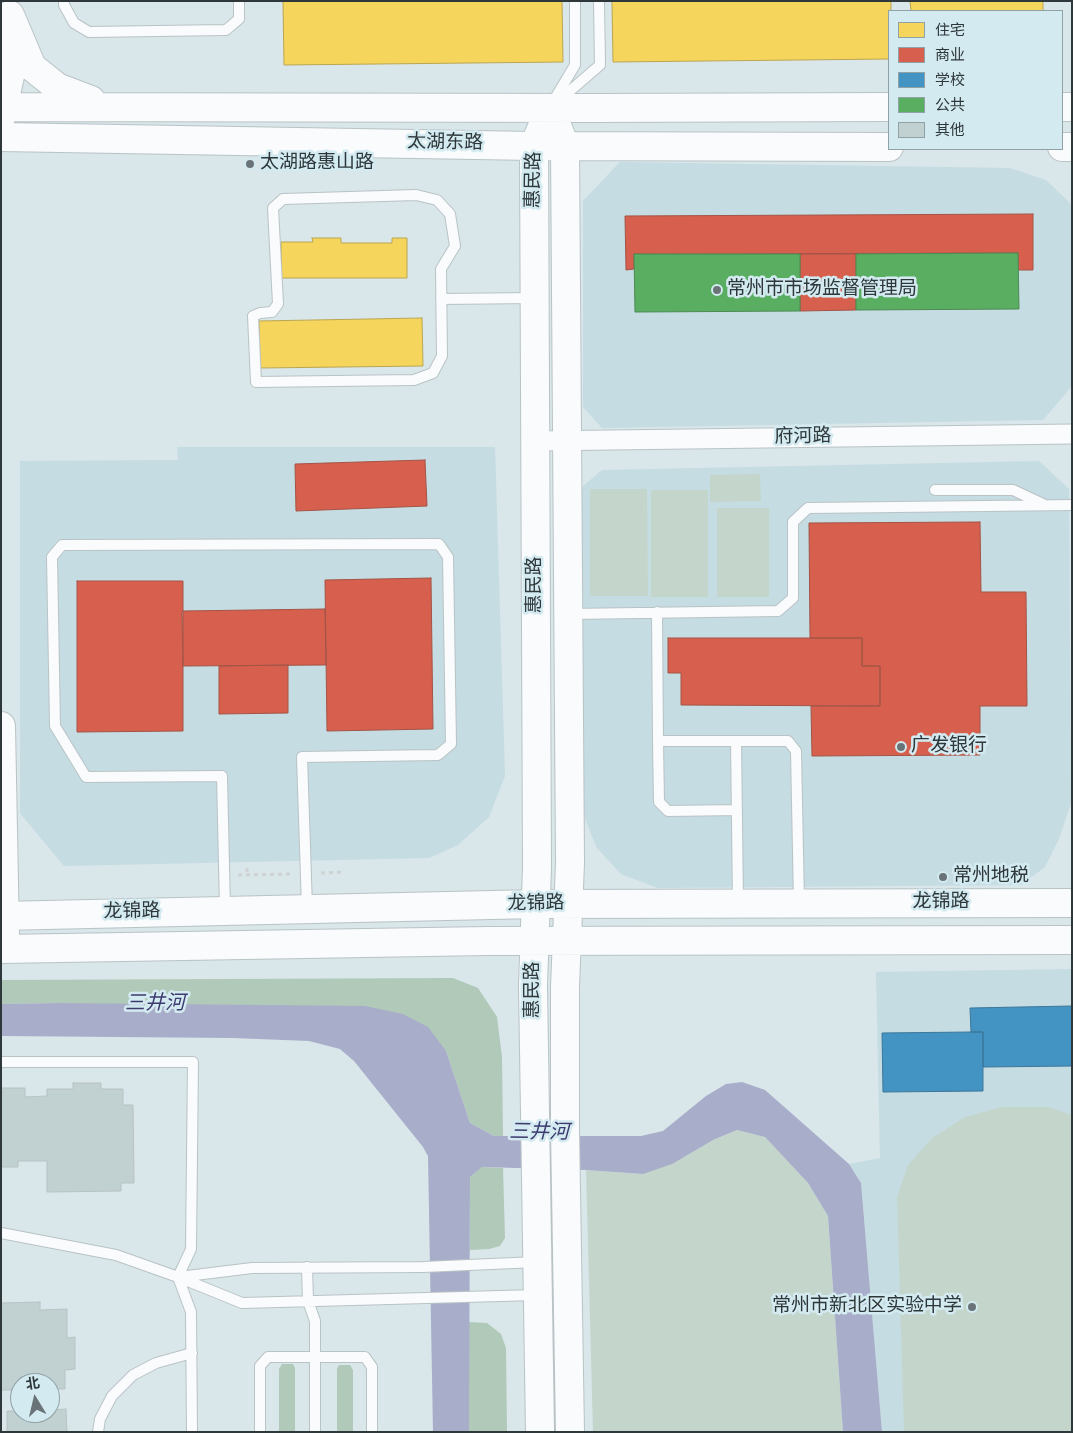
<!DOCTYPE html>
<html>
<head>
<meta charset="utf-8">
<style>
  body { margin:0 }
  #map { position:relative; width:1073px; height:1433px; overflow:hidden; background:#d9e6ea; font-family:Spectral,"Noto Sans SC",serif }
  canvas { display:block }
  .frame { position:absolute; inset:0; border:2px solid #2e373a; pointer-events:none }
  .legend { position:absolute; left:888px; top:10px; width:175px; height:140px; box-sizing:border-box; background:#d3eaf0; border:1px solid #91a2a7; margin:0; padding:6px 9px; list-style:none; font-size:15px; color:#2e373a }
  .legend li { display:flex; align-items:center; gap:10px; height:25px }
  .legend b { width:25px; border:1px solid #91a2a7 }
  .north { position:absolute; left:10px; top:1373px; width:50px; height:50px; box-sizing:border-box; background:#d3eaf0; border:1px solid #91a2a7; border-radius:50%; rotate:351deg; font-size:14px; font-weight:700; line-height:20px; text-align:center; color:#2e373a }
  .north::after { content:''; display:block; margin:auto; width:18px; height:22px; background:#6a7478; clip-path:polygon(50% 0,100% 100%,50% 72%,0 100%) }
</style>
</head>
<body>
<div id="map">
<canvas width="1073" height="1433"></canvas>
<div class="frame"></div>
<ul class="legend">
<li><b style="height:14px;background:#f6d55c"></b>住宅</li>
<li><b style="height:14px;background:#d6604d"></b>商业</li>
<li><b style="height:14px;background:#4393c3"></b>学校</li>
<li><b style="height:14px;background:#5aae61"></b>公共</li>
<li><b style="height:14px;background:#c1d1d1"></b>其他</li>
</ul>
<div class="north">北</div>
</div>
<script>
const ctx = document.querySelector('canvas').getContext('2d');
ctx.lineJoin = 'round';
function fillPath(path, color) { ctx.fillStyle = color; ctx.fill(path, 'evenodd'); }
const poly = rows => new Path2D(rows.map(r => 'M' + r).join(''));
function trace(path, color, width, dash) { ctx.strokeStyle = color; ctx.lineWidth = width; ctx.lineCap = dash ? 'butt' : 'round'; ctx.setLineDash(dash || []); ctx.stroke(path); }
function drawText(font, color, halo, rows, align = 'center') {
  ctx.font = font + ' Spectral,"Noto Sans SC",serif'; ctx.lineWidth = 5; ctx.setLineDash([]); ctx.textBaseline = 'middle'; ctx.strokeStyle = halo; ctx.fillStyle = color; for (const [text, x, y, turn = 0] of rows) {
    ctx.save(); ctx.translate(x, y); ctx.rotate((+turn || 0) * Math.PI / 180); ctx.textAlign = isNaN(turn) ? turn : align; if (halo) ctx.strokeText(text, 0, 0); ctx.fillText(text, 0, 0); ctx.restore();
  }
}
const built = poly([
  [620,162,1010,168,1046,180,1070,203,1072,209,1072,386,1043,420,602,428,583,407,583,201],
  [177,447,495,447,505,776,489,817,458,845,429,858,64,866,20,813,20,461,178,460],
  [1039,461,1069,489,1071,803,1059,839,1045,867,1021,885,658,888,621,874,597,848,585,819,581,783,582,487,602,470],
  [1072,969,1072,1432,882,1432,861,1183,849,1164,880,1158,876,972]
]);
const green = poly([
  [760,474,761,501,710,502,710,475],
  [590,489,647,489,648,596,590,596],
  [651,490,708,490,708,597,651,597],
  [717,508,769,508,769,597,717,597],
  [1002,1107,1048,1107,1072,1115,1072,1432,904,1432,897,1197,908,1165,932,1138,965,1117],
  [737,1130,765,1137,808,1183,828,1216,843,1432,593,1432,586,1170,643,1174,713,1140]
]);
const forest = poly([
  [453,978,478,988,497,1017,502,1057,503,1136,494,1136,470,1123,446,1051,58,1003,1,1004,1,980],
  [482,1167,503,1168,505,1238,500,1246,489,1249,470,1250,470,1177],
  [469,1322,487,1323,501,1334,506,1348,507,1432,469,1432],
  [282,1364,293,1364,295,1368,295,1432,279,1432,279,1369],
  [339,1365,350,1365,353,1370,353,1432,337,1432,337,1369]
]);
const water = poly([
  [58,1003,365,1006,403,1014,428,1027,446,1051,470,1123,494,1136,641,1136,663,1131,706,1096,726,1084,742,1082,765,1090,849,1164,861,1183,882,1432,843,1432,828,1216,808,1183,765,1137,737,1130,713,1140,672,1164,643,1174,586,1170,482,1167,470,1177,469,1432,433,1432,428,1156,423,1147,354,1061,340,1049,309,1041,233,1038,1,1036,1,1004]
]);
const homes = poly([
  [283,1,562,1,563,62,284,65,283,1],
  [612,1,891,1,891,11,889,11,889,59,613,62,612,1],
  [910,1,1043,1,1043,10,1042,11,911,11,910,1],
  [312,238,341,238,341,243,392,243,392,238,407,238,407,278,281,278,281,242,313,242,312,238],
  [422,318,423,366,260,368,259,321,422,318]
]);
const shops = poly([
  [1033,214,1033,270,1018,270,1018,253,634,254,634,269,626,270,625,216,1033,214],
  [800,254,856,254,856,310,800,311,800,254],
  [425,460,427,506,296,511,295,464,425,460],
  [980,522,981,592,1026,592,1027,706,980,706,980,755,812,756,811,706,880,706,880,666,862,666,862,638,810,638,809,523,980,522],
  [431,578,433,729,327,731,325,580,431,578],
  [77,581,183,581,183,731,77,732,77,581],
  [325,609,326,665,183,666,182,611,325,609],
  [668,638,862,638,862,666,880,666,880,706,681,705,681,673,668,673,668,638],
  [288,665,288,713,219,714,219,666,288,665]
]);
const schools = poly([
  [1072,1006,1072,1066,983,1067,983,1032,971,1032,970,1008,1072,1006],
  [971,1032,983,1032,983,1091,883,1092,882,1033,971,1032]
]);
const public = poly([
  [1018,253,1019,309,856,310,856,254,1018,253],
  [634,254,800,254,800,311,635,312,634,254]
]);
const building = poly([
  [73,1083,101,1083,101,1089,123,1089,123,1105,133,1105,134,1183,121,1183,121,1191,47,1192,47,1161,18,1161,18,1167,1,1167,1,1088,25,1088,25,1097,47,1096,47,1089,73,1089,73,1083],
  [40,1302,40,1310,67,1309,67,1338,75,1337,75,1369,65,1370,65,1389,50,1389,50,1383,20,1383,20,1390,1,1390,1,1303,40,1302],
  [66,1409,67,1432,7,1432,7,1411,20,1411,20,1413,50,1413,50,1410,66,1409]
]);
const path = poly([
  [247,868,247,875],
  [321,873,345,872],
  [238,875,292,874]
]);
const lane = poly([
  [64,1,64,5,74,23,89,32,226,30,239,19,239,1],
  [554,100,575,65,575,1],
  [557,102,600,65,599,1],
  [416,195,437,200,450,214,455,246,441,269,442,356,433,373,414,380,256,382,253,316,260,313,272,312,278,304,273,208,283,199,416,195],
  [441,299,533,298],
  [935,490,1013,490,1043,504],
  [657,612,658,741,788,741,796,751,799,903],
  [569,614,778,611,793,598,793,522,808,508,1072,505],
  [658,741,659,802,668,811,737,810],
  [736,741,738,902],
  [225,909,222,776,86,777,55,726,52,557,62,545,439,544,448,557,451,744,438,755,302,757,307,908],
  [1,1062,193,1062,191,1249,178,1277],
  [1,1233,116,1255,178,1277,191,1312,192,1432],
  [307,1267,308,1301,315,1321,315,1432],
  [178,1277,242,1303,537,1295],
  [179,1277,252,1268,423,1267,537,1262],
  [98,1432,100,1419,112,1396,133,1375,156,1363,192,1353],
  [260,1432,260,1366,268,1357,365,1357,372,1367,372,1432]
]);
const street = poly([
  [535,441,1072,434]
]);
const secondary = poly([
  [10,15,32,67,57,87,91,100],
  [1,107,595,108,889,107],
  [1062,107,1072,107],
  [550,108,565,146,570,863,565,987,565,1130,570,1432],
  [1,117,10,76,10,28],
  [1,137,534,146,889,147],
  [1062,147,1072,147],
  [1,726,5,935],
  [1,916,536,904,1072,903],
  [1,949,488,941,1072,940],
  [540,1432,533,986,537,867,534,146,550,108]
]);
const markers = [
  [250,164,5,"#6a7478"],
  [717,290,5,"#6a7478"],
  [901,747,5,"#6a7478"],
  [943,877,5,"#6a7478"],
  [972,1307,5,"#6a7478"]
];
const streetNames = [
  ["太湖东路",445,144,1],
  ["惠民路",535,180,-89],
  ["府河路",803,438,-1],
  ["惠民路",536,585,-90],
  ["龙锦路",941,903],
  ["龙锦路",536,905,-1],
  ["龙锦路",132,913,-1],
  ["惠民路",534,990,-90]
];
const poiNames = [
  ["太湖路惠山路",260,164],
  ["常州市市场监督管理局",727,290],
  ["广发银行",911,747],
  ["常州地税",953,877],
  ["常州市新北区实验中学",962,1307,"right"]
];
const waterNames = [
  ["三井河",155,1005],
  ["三井河",539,1134,1]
];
fillPath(built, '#c5dce2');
fillPath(green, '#c4d6cc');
fillPath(forest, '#b1c9b9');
fillPath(water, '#a8adc9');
fillPath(homes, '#f6d55c');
trace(homes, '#baa652', 1);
fillPath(shops, '#d6604d');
trace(shops, '#a45447', 1);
fillPath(schools, '#4393c3');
trace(schools, '#3d779a', 1);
fillPath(public, '#5aae61');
trace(public, '#4d8a55', 1);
fillPath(building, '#c1d1d1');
trace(building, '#b8c2c3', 1);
trace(lane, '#b9c3c6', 12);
trace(street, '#b9c3c6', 21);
trace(secondary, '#b9c3c6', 30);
trace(path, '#ced2d2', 3, [4, 4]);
trace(lane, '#f9fbfc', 10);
trace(street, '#f9fbfc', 19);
trace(secondary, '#f9fbfc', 28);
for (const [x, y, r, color] of markers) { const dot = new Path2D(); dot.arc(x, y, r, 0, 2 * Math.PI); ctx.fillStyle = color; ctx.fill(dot); trace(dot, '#d3eaf0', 2); }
drawText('19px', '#2e373a', '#d3eaf0', streetNames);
drawText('19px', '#2e373a', '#d3eaf0', poiNames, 'left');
drawText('italic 20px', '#3c3a6e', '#d3eaf0', waterNames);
</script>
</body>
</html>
